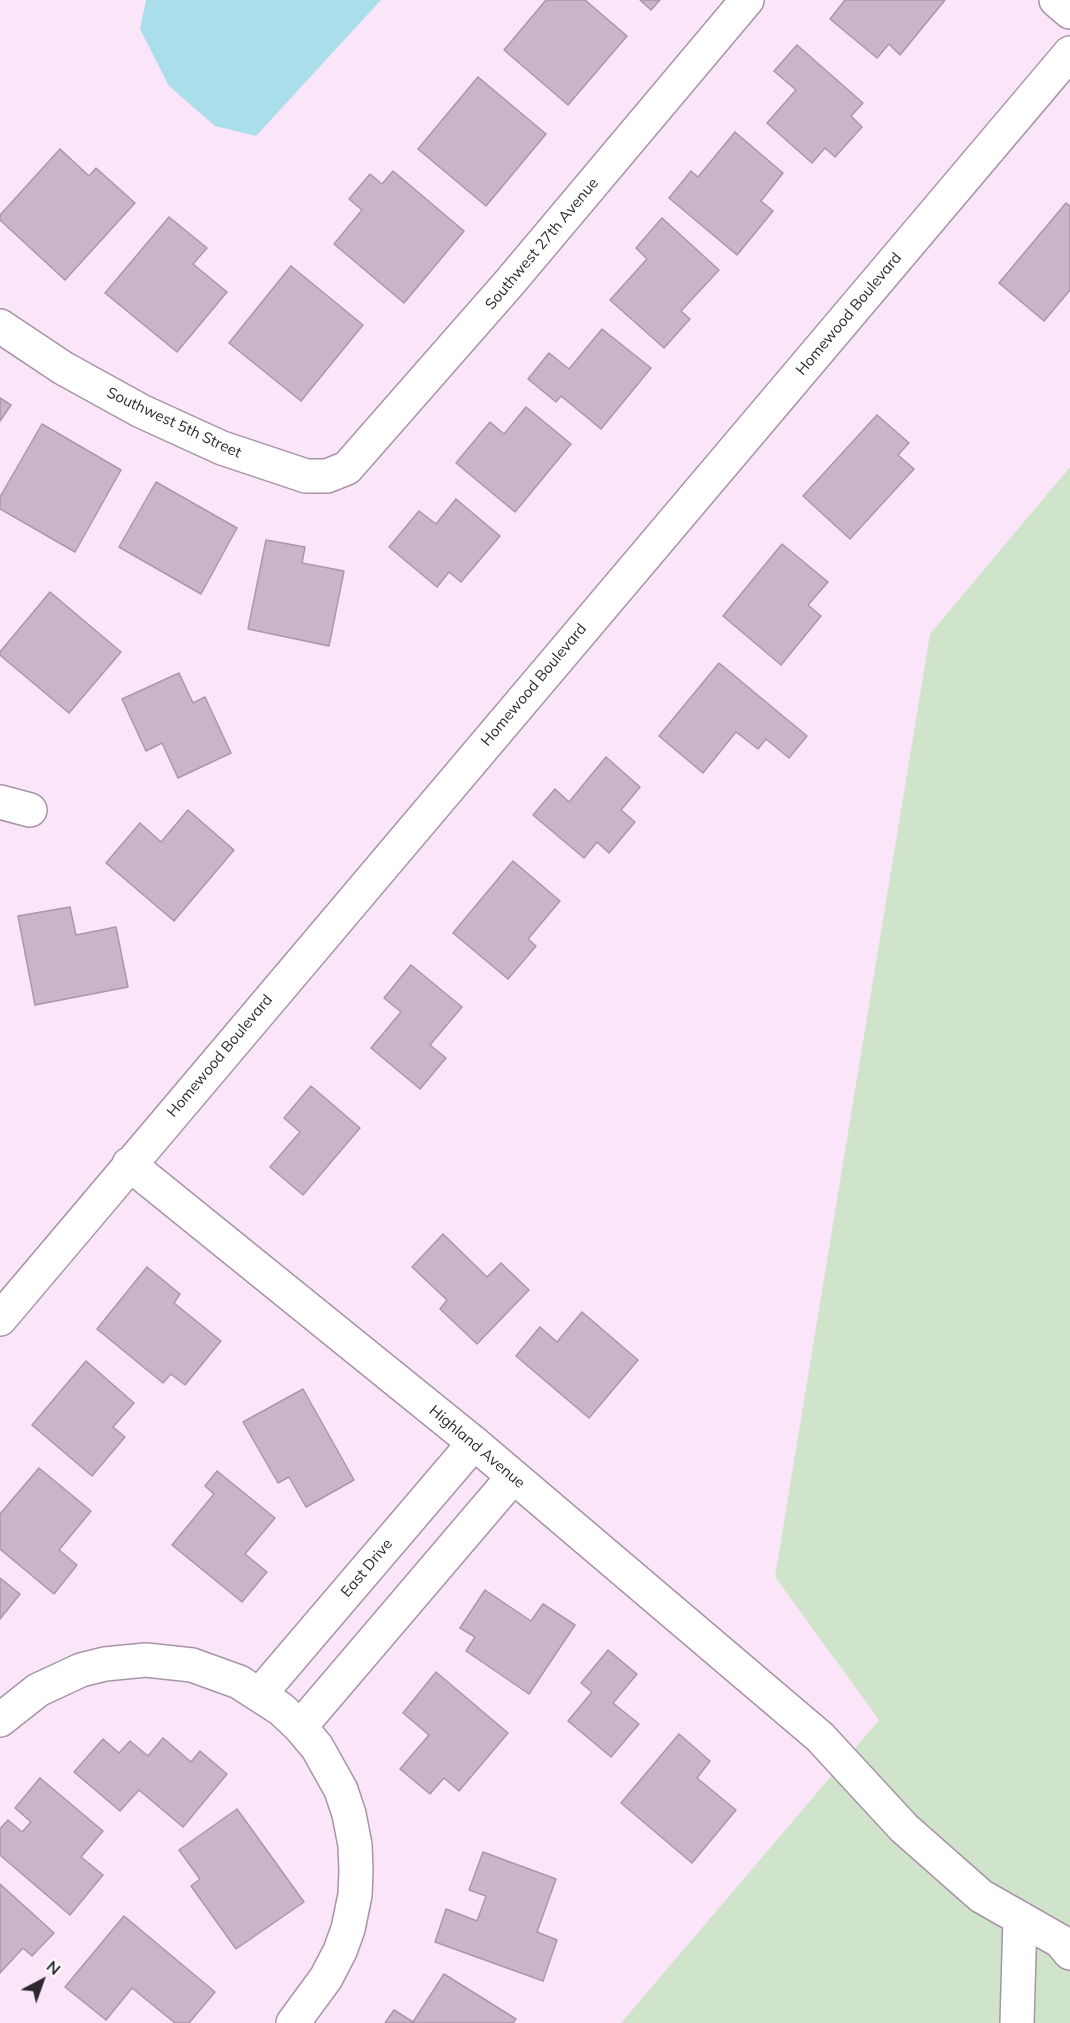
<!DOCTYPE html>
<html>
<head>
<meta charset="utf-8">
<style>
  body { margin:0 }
  #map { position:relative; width:1070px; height:2023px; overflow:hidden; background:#fbe5f9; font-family:Mulish,sans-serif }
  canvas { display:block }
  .north { position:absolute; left:12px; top:1951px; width:60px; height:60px; -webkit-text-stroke:4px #fff; paint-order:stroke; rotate:41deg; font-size:16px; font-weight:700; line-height:24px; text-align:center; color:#2f272e }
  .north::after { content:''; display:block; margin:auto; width:21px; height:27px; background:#2f272e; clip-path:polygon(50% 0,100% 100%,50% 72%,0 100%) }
</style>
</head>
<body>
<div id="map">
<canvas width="1070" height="2023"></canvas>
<div class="north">N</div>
</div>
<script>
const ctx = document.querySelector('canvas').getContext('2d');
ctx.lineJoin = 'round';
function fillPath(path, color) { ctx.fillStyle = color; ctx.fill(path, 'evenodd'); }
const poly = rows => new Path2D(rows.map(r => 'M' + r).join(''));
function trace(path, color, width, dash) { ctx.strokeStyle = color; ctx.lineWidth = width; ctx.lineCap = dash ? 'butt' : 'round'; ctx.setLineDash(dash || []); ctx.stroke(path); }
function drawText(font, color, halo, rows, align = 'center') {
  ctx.font = font + ' Mulish,sans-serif'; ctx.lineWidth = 5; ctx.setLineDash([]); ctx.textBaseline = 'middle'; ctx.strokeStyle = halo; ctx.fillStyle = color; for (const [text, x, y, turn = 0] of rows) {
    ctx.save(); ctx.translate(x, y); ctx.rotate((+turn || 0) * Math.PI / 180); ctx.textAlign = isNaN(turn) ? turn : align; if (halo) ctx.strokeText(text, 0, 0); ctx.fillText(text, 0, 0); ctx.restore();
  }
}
const green = poly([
  [1070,467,1070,2023,621,2023,879,1720,775,1577,930,634]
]);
const water = poly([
  [146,0,381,0,256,136,215,126,169,86,140,29]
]);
const building = poly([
  [546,0,585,0,627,36,568,105,504,50,546,0],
  [640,0,660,0,651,10,640,0],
  [845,0,945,0,900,55,889,44,877,58,830,19,845,0],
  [797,45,863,103,851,116,862,127,835,157,825,148,812,163,767,123,796,90,774,71,797,45],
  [478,77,546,134,486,206,418,149,478,77],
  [735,132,783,173,761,201,773,211,737,255,669,198,691,171,698,177,735,132],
  [60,149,89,176,96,168,135,203,65,280,0,220,0,215,60,149],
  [393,171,464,231,404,303,334,244,362,210,349,199,370,174,382,184,393,171],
  [1066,203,1070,206,1070,290,1044,321,999,283,1066,203],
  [169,217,207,248,193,264,227,292,177,352,105,293,169,217],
  [662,218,719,270,681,311,690,319,664,348,610,300,647,259,636,248,662,218],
  [291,266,363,325,301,401,229,343,291,266],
  [602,329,651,368,601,429,561,396,556,402,528,379,549,353,569,369,602,329],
  [0,398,11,405,0,421,0,398],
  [526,407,571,444,515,512,456,463,490,422,504,434,526,407],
  [877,415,909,443,898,455,914,469,850,539,803,496,877,415],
  [42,424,121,470,75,552,0,509,0,497,42,424],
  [156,482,237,528,201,594,119,547,156,482],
  [456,499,500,536,461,582,449,572,437,587,389,547,419,511,436,524,456,499],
  [266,540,305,547,302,563,344,571,329,646,248,629,266,540],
  [782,544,828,582,808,605,821,616,781,665,723,616,782,544],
  [50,592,121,652,69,713,0,655,0,652,50,592],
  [719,663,807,736,789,758,766,739,758,749,736,732,703,773,659,736,719,663],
  [179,673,193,703,205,697,231,753,178,778,162,743,146,751,122,699,179,673],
  [606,757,640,787,621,810,635,822,609,853,597,842,584,858,533,815,555,789,569,802,606,757],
  [188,810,234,850,174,921,106,863,140,823,161,842,188,810],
  [513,861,560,901,528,939,536,946,508,979,453,933,513,861],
  [70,907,76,935,116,927,128,987,35,1005,18,916,70,907],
  [411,965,462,1007,430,1045,446,1058,420,1089,371,1048,401,1012,384,998,411,965],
  [311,1086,360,1128,303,1195,270,1167,300,1132,284,1118,311,1086],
  [443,1234,487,1277,501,1263,529,1290,477,1344,440,1309,447,1300,412,1267,443,1234],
  [147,1267,180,1294,174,1303,221,1341,185,1385,171,1374,163,1383,97,1329,147,1267],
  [582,1312,638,1360,589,1418,516,1356,540,1327,557,1342,582,1312],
  [86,1361,134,1403,113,1427,125,1437,92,1476,32,1425,86,1361],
  [303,1389,354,1480,306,1507,289,1477,278,1483,243,1422,303,1389],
  [39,1468,91,1511,59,1550,77,1565,54,1594,0,1549,0,1514,39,1468],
  [217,1471,275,1518,245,1554,267,1572,242,1602,172,1545,214,1494,205,1486,217,1471],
  [0,1578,20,1594,0,1619,0,1578],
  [485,1590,531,1621,543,1604,575,1625,529,1694,466,1651,475,1637,460,1628,485,1590],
  [608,1650,637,1674,613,1703,639,1724,611,1757,568,1721,592,1692,581,1683,608,1650],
  [436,1672,508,1733,459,1791,444,1778,430,1794,400,1769,429,1735,403,1713,436,1672],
  [679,1734,710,1761,697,1778,736,1810,692,1863,621,1803,679,1734],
  [163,1738,191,1762,200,1751,227,1774,183,1827,139,1790,120,1811,74,1772,103,1739,119,1753,130,1741,148,1756,163,1738],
  [40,1778,103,1831,81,1857,103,1875,70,1915,0,1855,0,1829,8,1820,22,1832,31,1822,15,1808,40,1778],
  [237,1809,304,1902,236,1949,191,1886,200,1879,179,1850,237,1809],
  [483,1852,556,1879,537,1932,557,1940,543,1981,435,1942,446,1909,477,1921,486,1896,469,1890,483,1852],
  [0,1884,54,1933,32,1956,23,1948,0,1973,0,1884],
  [124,1916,215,1992,189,2023,175,2023,132,1988,106,2020,65,1987,124,1916],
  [444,1974,516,2019,513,2023,385,2023,394,2010,413,2022,444,1974]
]);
const minor = poly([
  [1056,0,1070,12],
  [0,326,63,368,141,411,222,448,306,476,327,476,347,468,510,282,747,0],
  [0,802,30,810],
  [129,1164,474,1443,820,1737,904,1828,981,1896,1060,1941,1070,1953],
  [0,1319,1070,53],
  [260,1694,474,1443],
  [0,1720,38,1690,81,1670,105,1664,146,1660,192,1665,239,1682,281,1709,300,1727,317,1747,341,1790,349,1814,355,1845,356,1871,355,1895,348,1929,340,1951,326,1978,293,2023],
  [300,1727,513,1477],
  [1017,2023,1020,1918]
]);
const streetNames = [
  ["Southwest 27th Avenue",542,244,-50],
  ["Homewood Boulevard",849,314,-50],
  ["Southwest 5th Street",174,423,25],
  ["Homewood Boulevard",534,685,-50],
  ["Homewood Boulevard",220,1056,-50],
  ["Highland Avenue",477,1447,40],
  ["East Drive",367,1568,-50]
];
fillPath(green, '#d0e4cc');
fillPath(water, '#aadeea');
fillPath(building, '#cab5c8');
trace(building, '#ab97aa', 1.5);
trace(minor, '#a894a6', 36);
trace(minor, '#fff', 33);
drawText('15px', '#2f272e', '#fff', streetNames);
</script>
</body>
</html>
